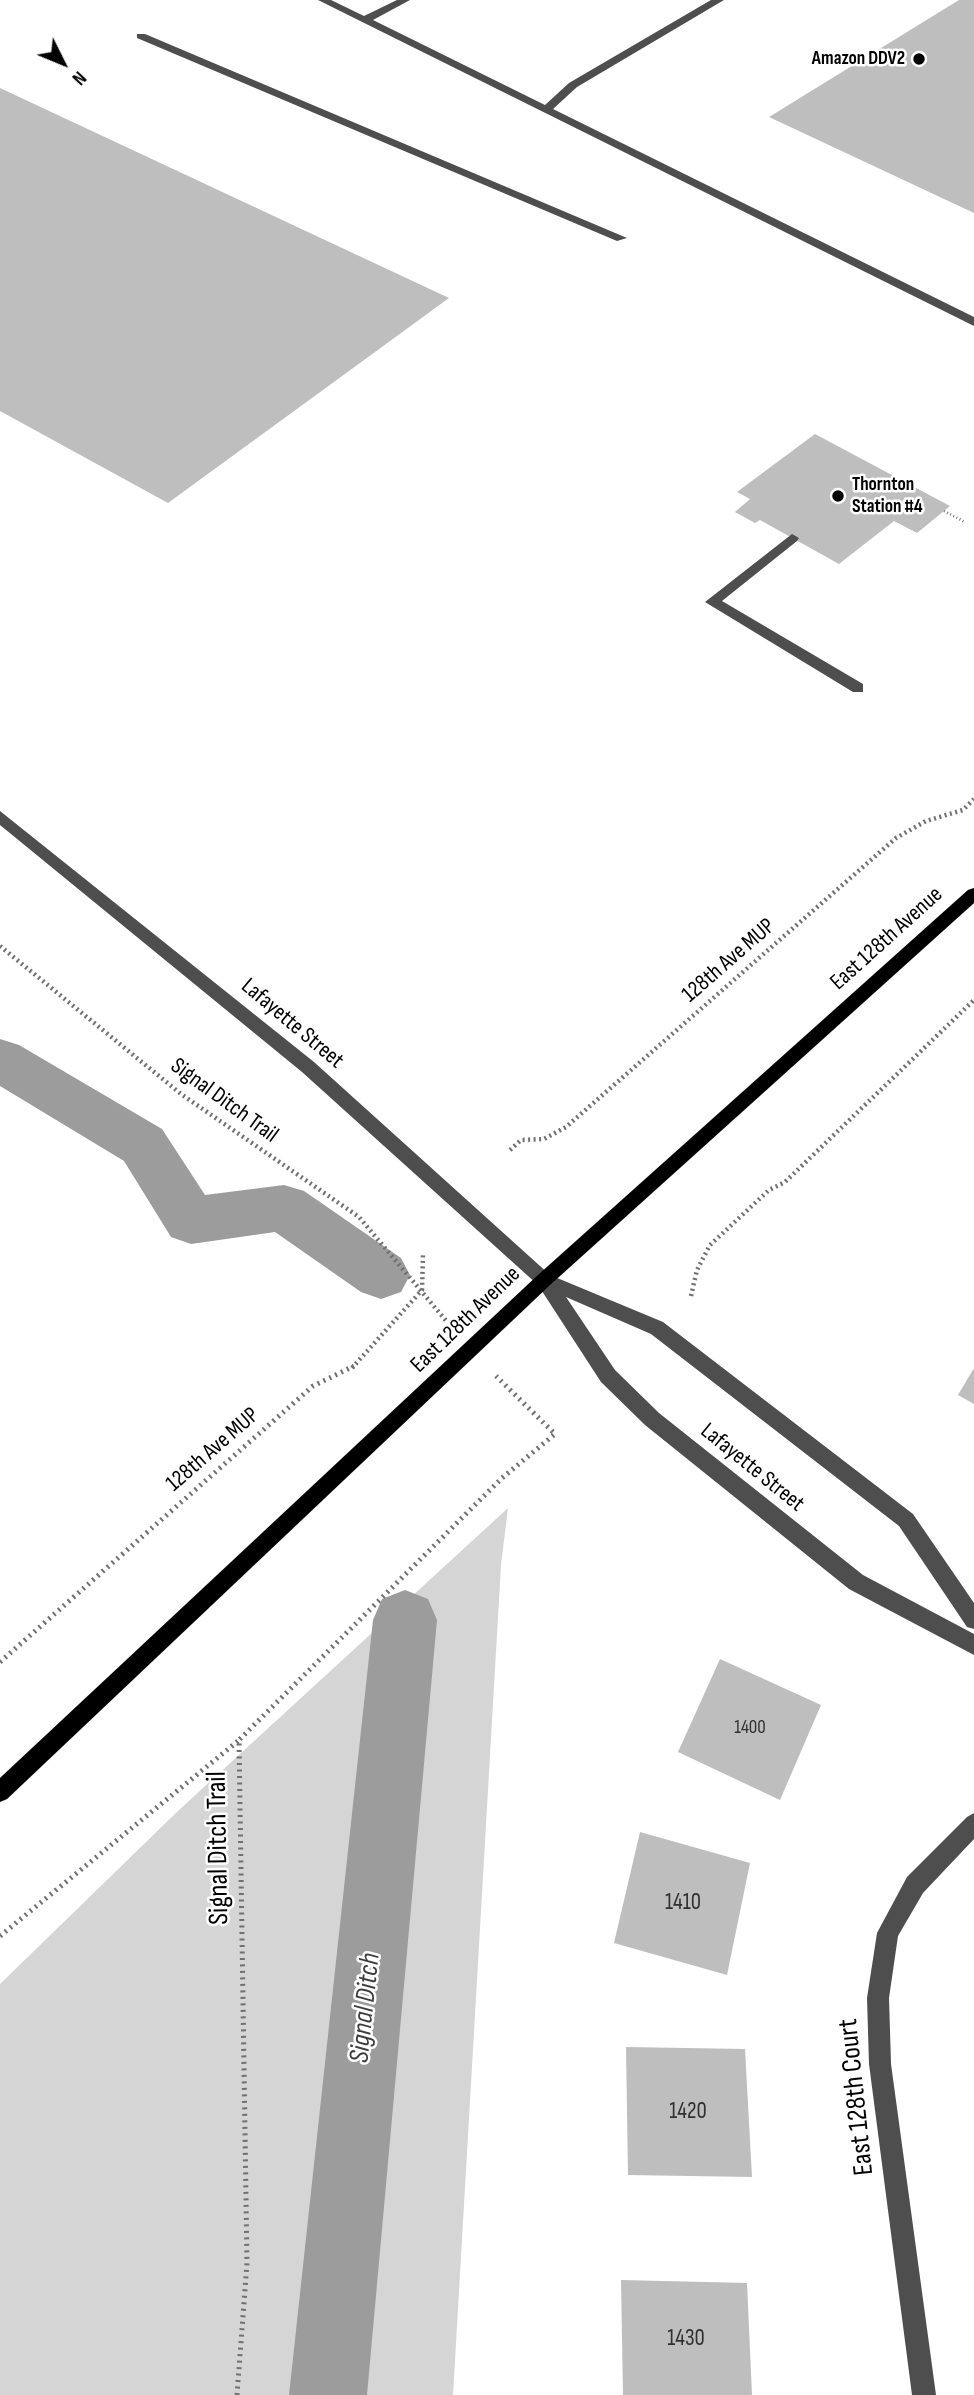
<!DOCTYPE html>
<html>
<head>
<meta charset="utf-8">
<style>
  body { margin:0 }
  #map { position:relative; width:974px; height:2395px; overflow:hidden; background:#fff; font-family:"Sofia Sans Condensed",sans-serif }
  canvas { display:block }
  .north { position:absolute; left:28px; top:28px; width:70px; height:70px; -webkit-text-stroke:5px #fff; paint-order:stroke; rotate:133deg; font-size:19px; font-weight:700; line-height:28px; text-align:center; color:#000 }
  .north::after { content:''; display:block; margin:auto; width:24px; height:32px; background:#000; clip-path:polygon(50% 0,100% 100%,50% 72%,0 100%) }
</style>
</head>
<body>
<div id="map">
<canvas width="974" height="2395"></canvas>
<div class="north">N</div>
</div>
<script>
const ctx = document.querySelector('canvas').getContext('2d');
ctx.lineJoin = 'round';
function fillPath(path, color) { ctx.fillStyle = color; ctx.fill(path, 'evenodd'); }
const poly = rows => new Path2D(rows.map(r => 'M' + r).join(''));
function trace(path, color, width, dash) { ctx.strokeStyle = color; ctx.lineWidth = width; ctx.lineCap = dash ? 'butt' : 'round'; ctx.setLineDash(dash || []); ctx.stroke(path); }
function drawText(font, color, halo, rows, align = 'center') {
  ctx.font = font + ' "Sofia Sans Condensed",sans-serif'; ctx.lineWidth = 5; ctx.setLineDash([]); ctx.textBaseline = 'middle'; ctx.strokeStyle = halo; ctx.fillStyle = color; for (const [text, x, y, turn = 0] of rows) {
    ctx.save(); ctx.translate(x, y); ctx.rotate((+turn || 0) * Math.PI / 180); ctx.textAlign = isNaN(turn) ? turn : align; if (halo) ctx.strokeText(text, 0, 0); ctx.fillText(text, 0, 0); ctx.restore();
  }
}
const green = poly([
  [508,1508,501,1565,453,2395,0,2395,0,1984,179,1810]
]);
const canal = poly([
  [0,1039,19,1045,162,1129,205,1195,284,1185,304,1191,401,1258,410,1275,401,1292,381,1299,361,1292,275,1232,191,1244,171,1237,124,1161,0,1086,0,1039],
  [405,1590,428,1599,437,1620,367,2395,289,2395,373,1620,382,1599,405,1590]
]);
const building = poly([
  [959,0,974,0,974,213,769,117],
  [0,88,449,298,168,503,0,411],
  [815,434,950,506,917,533,894,521,839,564,760,520,755,523,735,512,750,499,737,492],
  [974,1368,974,1404,958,1395],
  [720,1659,821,1705,780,1800,678,1752],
  [640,1832,750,1863,727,1975,614,1943],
  [626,2047,745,2049,752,2177,628,2175],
  [621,2280,747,2283,752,2395,623,2395]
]);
const pathFar2 = poly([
  [944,511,965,522]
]);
const pathFar1 = poly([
  [0,946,181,1094,359,1217,448,1323],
  [510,1150,521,1140,544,1139,566,1127,896,838,926,821,963,810,974,799],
  [691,1296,697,1270,710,1245,769,1190,785,1182,974,1000],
  [352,1368,422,1290,423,1255]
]);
const path = poly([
  [0,1662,313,1386,354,1366],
  [0,1936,238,1741],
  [237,2395,247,2263,239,1740,502,1478,555,1434,496,1376]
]);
const minor = poly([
  [318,0,331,0,364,16,397,0,410,0,373,20,545,105,569,83,711,0,724,0,577,87,553,109,974,317,974,326,318,0],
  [137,34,145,34,627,238,617,241,137,38,137,34],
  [792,534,799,538,797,541,722,601,863,684,863,692,853,692,705,602,792,534],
  [0,811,314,1062,550,1275,663,1322,913,1514,974,1603,974,1629,967,1627,899,1526,651,1334,566,1297,615,1370,659,1413,863,1575,974,1634,974,1655,849,1589,645,1425,601,1382,538,1285,302,1072,0,825,0,811],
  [974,1813,974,1839,923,1893,898,1936,889,1998,891,2064,936,2395,912,2395,869,2064,867,1998,877,1933,907,1877,967,1817,974,1813]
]);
const major = poly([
  [974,888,974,903,550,1285,7,1799,0,1802,0,1778,538,1275,968,890,974,888]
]);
const markers = [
  [919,59,7,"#000"],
  [838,496,7,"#000"]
];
const farPoinames = [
  ["Amazon DDV2",905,59],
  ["Thornton",852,485,"left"],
  ["Station #4",852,507,"left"]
];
const numberNames = [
  ["1400",750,1728]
];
const streetNames = [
  ["East 128th Avenue",887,939,-42],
  ["128th Ave MUP",729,961,-41],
  ["Lafayette Street",292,1024,40],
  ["Signal Ditch Trail",224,1101,36],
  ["East 128th Avenue",466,1320,-44],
  ["128th Ave MUP",213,1450,-41],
  ["Lafayette Street",752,1468,39]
];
const nearNumbernames = [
  ["1410",683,1903],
  ["1420",688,2112],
  ["1430",686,2339]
];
const nearStreetnames = [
  ["Signal Ditch Trail",219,1848,-91],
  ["East 128th Court",857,2097,-96]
];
const nearWaternames = [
  ["Signal Ditch",366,2008,-84]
];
fillPath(green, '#d5d5d5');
fillPath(canal, '#9c9c9c');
fillPath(building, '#bebebe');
trace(major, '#dbdbdb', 1);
trace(pathFar2, '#707070', 2.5, [1, 2.5]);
trace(pathFar1, '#707070', 4.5, [2, 3.5]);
trace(path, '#707070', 5, [2, 4.5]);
fillPath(minor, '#4e4e4e');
fillPath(major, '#000');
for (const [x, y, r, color] of markers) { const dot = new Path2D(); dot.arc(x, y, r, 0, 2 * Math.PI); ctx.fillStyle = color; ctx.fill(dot); trace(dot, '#fff', 2.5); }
drawText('bold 19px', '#000', '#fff', farPoinames, 'right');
drawText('19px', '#303030', null, numberNames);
drawText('23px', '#000', '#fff', streetNames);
drawText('23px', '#303030', null, nearNumbernames);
drawText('28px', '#000', '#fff', nearStreetnames);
drawText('italic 28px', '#3d3d3d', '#fff', nearWaternames);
</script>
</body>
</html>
